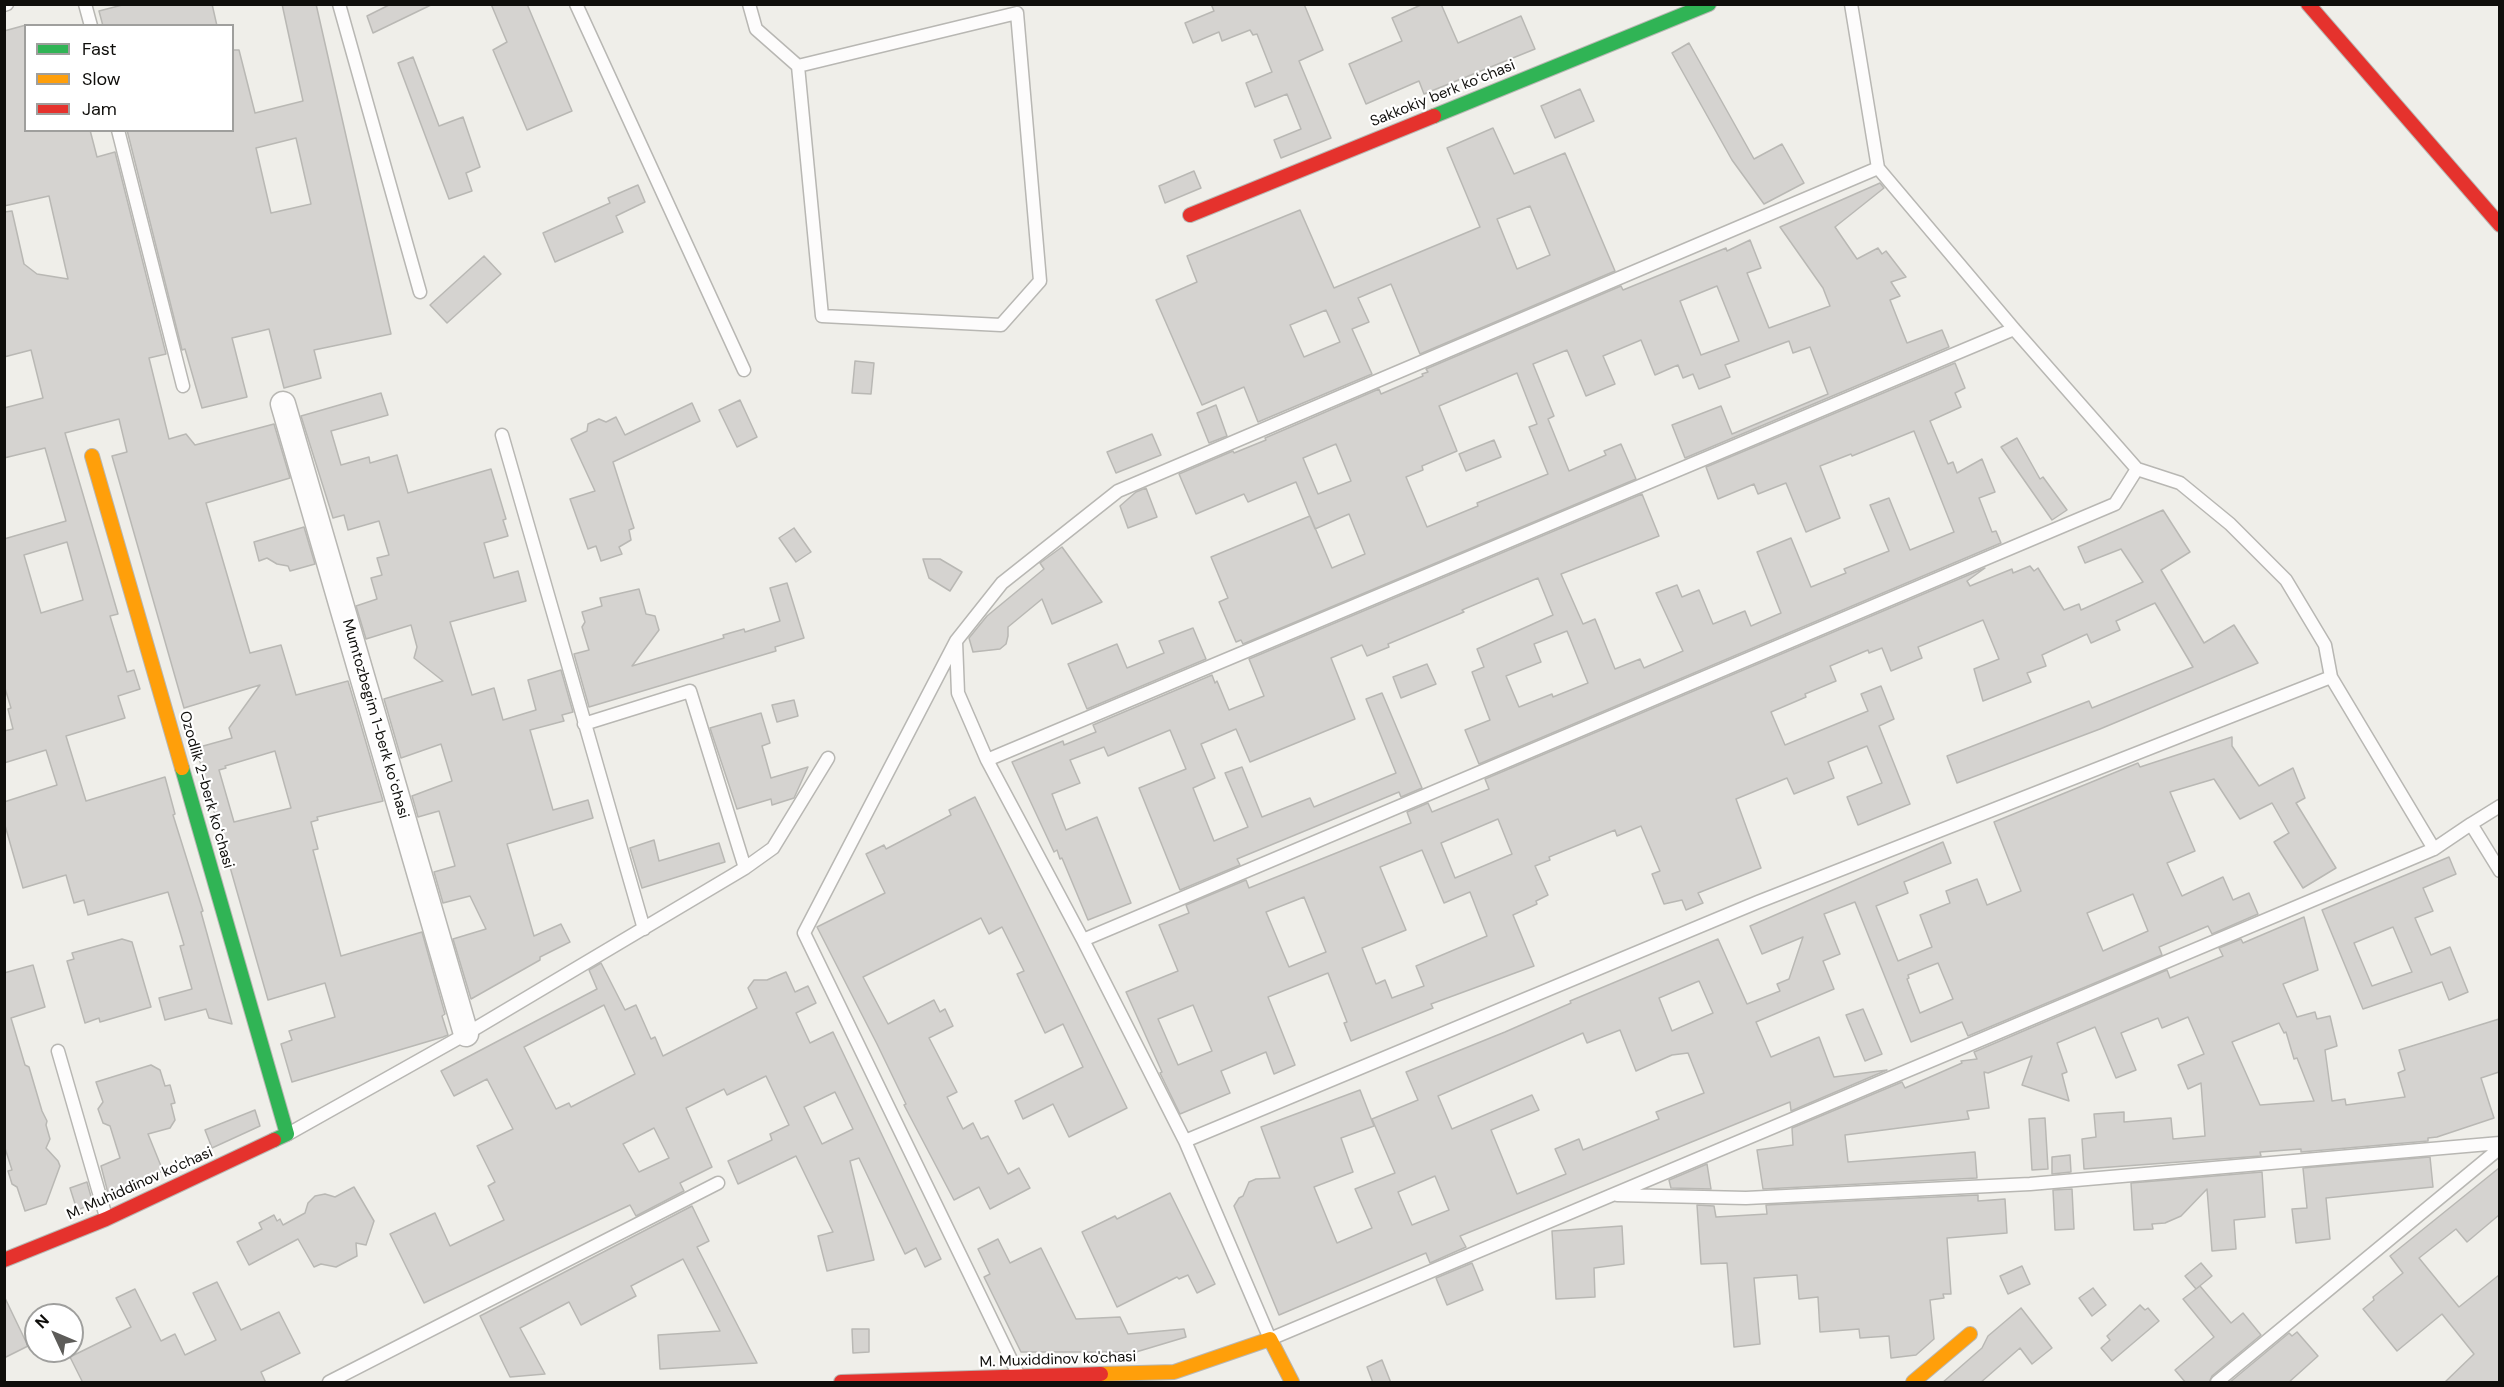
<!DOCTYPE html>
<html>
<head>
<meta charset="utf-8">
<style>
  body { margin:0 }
  #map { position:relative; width:2504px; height:1387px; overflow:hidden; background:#efeee9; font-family:"DM Sans",sans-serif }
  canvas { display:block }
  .frame { position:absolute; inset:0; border:6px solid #0f0e0b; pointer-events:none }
  .legend { position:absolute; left:24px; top:24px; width:210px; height:108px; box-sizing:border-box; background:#fff; border:2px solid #9f9f9d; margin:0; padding:8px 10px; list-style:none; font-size:18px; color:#0f0e0b }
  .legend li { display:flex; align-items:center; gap:12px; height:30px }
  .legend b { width:30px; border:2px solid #9f9f9d }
  .north { position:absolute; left:24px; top:1303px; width:60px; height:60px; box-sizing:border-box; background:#fff; border:2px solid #9f9f9d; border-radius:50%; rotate:314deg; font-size:16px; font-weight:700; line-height:24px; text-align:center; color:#0f0e0b }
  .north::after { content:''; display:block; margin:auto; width:21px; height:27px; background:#5d5c59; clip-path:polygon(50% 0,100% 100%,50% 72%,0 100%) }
</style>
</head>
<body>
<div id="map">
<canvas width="2504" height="1387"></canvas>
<div class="frame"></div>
<ul class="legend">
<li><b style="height:8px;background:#30b455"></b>Fast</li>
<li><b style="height:8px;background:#ff9f0a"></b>Slow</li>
<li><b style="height:8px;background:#e5322d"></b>Jam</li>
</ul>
<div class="north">N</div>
</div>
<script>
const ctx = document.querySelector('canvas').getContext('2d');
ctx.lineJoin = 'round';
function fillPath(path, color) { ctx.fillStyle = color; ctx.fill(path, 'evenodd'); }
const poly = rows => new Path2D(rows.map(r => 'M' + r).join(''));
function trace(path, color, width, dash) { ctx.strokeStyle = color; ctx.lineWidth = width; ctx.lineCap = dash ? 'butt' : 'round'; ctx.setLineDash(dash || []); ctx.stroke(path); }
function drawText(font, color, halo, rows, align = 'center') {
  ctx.font = font + ' "DM Sans",sans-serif'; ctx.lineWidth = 4.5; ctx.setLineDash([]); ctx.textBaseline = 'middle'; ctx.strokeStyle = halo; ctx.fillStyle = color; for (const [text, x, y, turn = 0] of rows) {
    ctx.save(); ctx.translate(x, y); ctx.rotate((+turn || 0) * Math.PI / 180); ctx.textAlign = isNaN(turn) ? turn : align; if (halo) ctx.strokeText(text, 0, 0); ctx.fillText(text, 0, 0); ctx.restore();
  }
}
const building = poly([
  [126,4,212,4,217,26,103,26,99,11,126,4],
  [282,4,316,4,391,334,314,350,321,378,284,388,269,329,232,338,247,397,202,408,185,349,182,350,127,130,232,130,232,50,239,50,255,113,303,101,282,4],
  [296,138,311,204,271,213,256,148,296,138],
  [391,4,433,4,373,33,367,16,391,4],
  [491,4,527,4,572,111,527,130,493,50,507,42,491,4],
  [1211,4,1304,4,1323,50,1299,61,1331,138,1281,158,1274,140,1301,129,1287,94,1255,107,1246,83,1272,72,1257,34,1253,35,1250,30,1222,41,1219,32,1193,43,1185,23,1214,11,1211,4],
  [1423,4,1441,4,1458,43,1521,16,1535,49,1424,94,1419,81,1366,104,1349,64,1402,41,1392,18,1423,4],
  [26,25,26,130,90,130,97,157,115,152,166,354,149,358,169,439,186,434,195,445,274,424,290,478,206,503,250,653,281,645,296,695,348,681,356,708,383,801,317,817,318,820,311,822,318,849,313,850,341,956,422,932,445,1014,442,1016,448,1035,443,1037,292,1082,281,1044,292,1040,289,1031,335,1017,325,983,268,1000,196,748,232,738,229,728,260,685,184,708,112,456,127,452,119,419,65,433,118,614,110,616,127,672,134,670,140,689,118,696,125,718,66,736,86,801,165,777,175,814,173,815,203,911,201,912,232,1024,209,1018,206,1009,165,1020,159,998,192,989,180,946,184,945,168,892,88,915,84,900,74,903,66,875,23,888,4,822,4,802,57,785,46,750,4,763,4,731,13,729,8,709,11,708,4,685,4,539,66,521,45,448,4,458,4,408,43,398,31,350,4,357,4,212,12,211,24,264,37,274,68,279,49,196,4,206,4,31,26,25],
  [67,542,83,600,41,613,24,555,67,542],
  [275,751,291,808,234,822,219,770,226,768,225,766,275,751],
  [1689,43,1754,159,1782,144,1804,183,1764,204,1732,160,1672,53,1689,43],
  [413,57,439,126,463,117,480,167,466,173,472,191,449,199,398,63,413,57],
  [1580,89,1594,121,1555,138,1541,106,1580,89],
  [1493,128,1514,174,1565,153,1615,271,1420,354,1391,284,1358,298,1369,322,1352,329,1372,374,1258,422,1244,387,1202,405,1156,300,1197,282,1187,256,1300,210,1334,288,1384,267,1480,227,1447,148,1493,128],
  [1530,206,1550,255,1517,269,1497,219,1530,206],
  [1326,310,1340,342,1304,357,1290,325,1326,310],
  [1194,171,1201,188,1165,203,1159,186,1194,171],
  [1880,183,1884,188,1835,227,1857,259,1878,248,1882,254,1886,251,1906,277,1891,282,1900,296,1890,300,1907,343,1942,330,1949,347,1685,458,1672,425,1721,406,1732,434,1828,394,1810,347,1793,353,1789,341,1725,365,1730,377,1699,389,1693,374,1683,378,1678,365,1655,375,1641,340,1603,356,1615,384,1586,396,1567,350,1533,364,1554,416,1548,419,1569,471,1606,455,1604,451,1621,444,1636,479,1243,644,1241,640,1236,642,1219,602,1228,598,1211,557,1310,516,1332,568,1365,554,1349,514,1315,529,1296,482,1248,502,1244,494,1196,514,1179,474,1233,451,1234,453,1266,440,1265,438,1379,389,1381,394,1423,376,1422,374,1428,372,1426,369,1621,286,1623,290,1726,248,1727,251,1750,240,1761,268,1747,273,1769,328,1830,306,1823,288,1780,227,1880,183],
  [1717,286,1739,341,1701,355,1680,301,1717,286],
  [1517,373,1537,424,1529,427,1548,474,1477,503,1478,506,1427,527,1406,477,1423,470,1422,466,1457,451,1439,406,1517,373],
  [1336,444,1351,481,1318,494,1303,458,1336,444],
  [638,185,645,202,616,216,623,232,555,262,543,233,610,203,608,198,638,185],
  [484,256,501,274,447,323,430,305,484,256],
  [855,361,874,363,871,394,852,393,855,361],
  [1955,363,1965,388,1955,393,1961,407,1930,421,1948,464,1953,462,1957,473,1982,459,1995,492,1979,498,1992,532,1996,531,2001,543,1479,764,1465,730,1490,720,1472,672,1484,667,1477,649,1553,615,1538,578,1462,610,1464,612,1388,644,1389,647,1367,656,1362,645,1331,658,1355,719,1250,762,1236,729,1201,744,1215,778,1193,788,1214,841,1248,827,1225,773,1242,767,1262,817,1310,798,1314,807,1396,773,1366,699,1382,693,1422,788,1401,797,1399,792,1237,859,1240,865,1180,890,1139,788,1186,769,1170,730,1108,756,1104,747,1070,760,1080,783,1052,794,1066,830,1097,817,1131,903,1088,920,1062,858,1060,859,1057,850,1054,852,1012,762,1063,741,1064,745,1096,732,1093,725,1212,675,1215,683,1217,681,1229,710,1264,696,1249,659,1642,494,1659,536,1561,574,1583,624,1595,619,1615,669,1640,659,1644,668,1683,651,1656,593,1677,585,1682,597,1699,590,1713,624,1745,611,1751,626,1781,613,1757,552,1791,538,1811,587,1846,573,1844,569,1889,551,1870,505,1889,498,1910,550,1954,532,1914,431,1852,456,1851,454,1820,466,1840,518,1806,532,1786,483,1758,494,1754,484,1718,499,1706,467,1955,363],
  [1567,631,1588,683,1553,697,1552,694,1519,707,1506,676,1541,662,1534,644,1567,631],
  [381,393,388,415,331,431,341,465,369,457,370,463,397,455,408,493,491,469,506,519,503,520,508,536,484,543,494,578,518,571,526,601,450,622,472,695,494,688,503,720,536,710,528,680,561,670,573,712,562,715,564,721,530,730,553,810,588,800,593,818,507,844,534,936,561,924,570,942,540,957,540,960,471,999,453,939,486,929,470,896,443,903,434,872,455,866,439,811,418,817,412,796,452,781,441,744,401,758,384,699,443,681,414,658,417,647,411,625,366,639,356,606,377,599,371,578,382,575,377,558,389,555,379,521,348,530,344,515,333,518,301,416,381,393],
  [740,400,757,437,737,447,719,410,740,400],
  [692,403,700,421,613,462,634,528,629,530,631,540,619,547,622,554,601,561,596,546,588,549,570,499,595,491,571,439,587,431,588,424,599,419,606,422,616,417,625,435,692,403],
  [1216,405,1227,436,1209,443,1197,413,1216,405],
  [1152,434,1161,455,1116,473,1107,452,1152,434],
  [2017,438,2040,479,2043,477,2067,510,2052,520,2001,447,2017,438],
  [1494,440,1501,457,1466,471,1459,454,1494,440],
  [1146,488,1157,517,1128,528,1120,506,1136,492,1146,488],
  [2163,510,2190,552,2161,570,2204,643,2234,625,2258,663,2100,729,1957,783,1947,756,2089,701,2092,708,2193,667,2155,603,2116,621,2120,630,2091,643,2087,634,2042,655,2046,666,2027,673,2031,682,1983,701,1974,669,1999,659,1983,620,1918,647,1922,658,1891,671,1882,648,1869,653,1868,650,1830,666,1836,681,1805,694,1806,697,1771,712,1785,745,1868,711,1861,694,1881,686,1894,719,1879,726,1910,804,1858,825,1847,797,1882,783,1867,746,1828,762,1834,778,1794,794,1787,778,1736,799,1761,868,1698,893,1703,903,1686,910,1682,900,1664,904,1652,874,1660,871,1641,826,1617,836,1615,830,1549,857,1550,860,1535,866,1548,895,1536,901,1537,904,1513,915,1534,966,1431,1004,1433,1008,1351,1041,1344,1023,1347,1022,1328,973,1268,997,1295,1065,1274,1074,1266,1052,1221,1071,1230,1093,1180,1114,1160,1073,1162,1072,1126,992,1178,971,1159,925,1189,913,1186,905,1246,880,1249,888,1411,823,1407,812,1428,803,1432,812,1489,789,1485,779,1985,568,1967,581,1970,586,2012,569,2013,573,2030,566,2034,571,2038,568,2064,610,2079,604,2081,610,2143,582,2121,549,2085,563,2078,547,2163,510],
  [1498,819,1512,854,1455,878,1441,843,1498,819],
  [1422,850,1444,903,1470,892,1487,936,1416,966,1424,986,1392,998,1385,980,1376,984,1362,948,1406,930,1380,867,1422,850],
  [1304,897,1326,952,1289,967,1266,912,1304,897],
  [1193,1005,1212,1051,1178,1065,1158,1019,1193,1005],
  [304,527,315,564,290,571,288,566,277,564,267,558,259,561,254,542,304,527],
  [794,528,811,552,796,562,779,538,794,528],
  [1062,547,1102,602,1052,624,1042,599,1008,627,1008,636,1006,644,1000,649,973,652,969,638,987,616,1044,569,1040,563,1062,547],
  [923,559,940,559,962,572,950,591,929,578,923,559],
  [787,583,804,638,775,647,776,651,589,707,574,654,589,650,582,627,585,622,582,612,602,606,600,598,639,589,646,614,655,616,659,630,632,666,724,638,723,635,744,629,745,632,780,621,770,588,787,583],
  [1193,628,1206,659,1087,709,1068,664,1117,644,1127,668,1164,653,1159,641,1193,628],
  [1427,664,1436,684,1401,698,1393,677,1427,664],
  [794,700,798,716,777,722,772,705,794,700],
  [761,713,770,743,762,746,771,778,808,767,794,798,772,805,771,799,737,809,710,728,761,713],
  [2232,737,2232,746,2259,786,2293,768,2305,798,2296,803,2336,868,2303,888,2274,842,2289,833,2272,803,2240,819,2214,779,2170,792,2195,851,2167,863,2182,896,2223,877,2233,900,2249,893,2258,914,2212,934,2208,926,2159,947,2162,955,1968,1036,1962,1022,1911,1042,1855,902,1824,914,1840,954,1823,961,1834,989,1756,1022,1771,1057,1819,1037,1834,1077,1887,1070,1791,1111,1790,1102,1460,1236,1466,1247,1430,1263,1426,1253,1279,1315,1234,1206,1239,1198,1243,1196,1249,1182,1256,1179,1280,1178,1261,1127,1360,1090,1374,1126,1341,1138,1353,1172,1314,1187,1337,1243,1372,1228,1355,1189,1395,1173,1372,1119,1418,1100,1406,1072,1505,1032,1571,1003,1570,1001,1718,939,1747,1004,1780,991,1777,984,1789,979,1803,937,1762,954,1750,926,1943,842,1951,863,1904,882,1908,893,1876,906,1898,961,1932,947,1920,915,1950,903,1946,891,1977,879,1987,905,2021,891,1994,822,2138,763,2140,767,2232,737],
  [2133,894,2148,931,2103,951,2087,913,2133,894],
  [1938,963,1953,999,1920,1013,1907,979,1909,978,1908,975,1938,963],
  [1699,981,1713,1013,1672,1031,1659,998,1699,981],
  [1620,1030,1636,1071,1672,1055,1688,1053,1704,1093,1656,1112,1659,1119,1583,1150,1579,1139,1555,1149,1566,1174,1517,1194,1491,1130,1539,1110,1532,1095,1452,1129,1438,1096,1583,1033,1587,1043,1620,1030],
  [1435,1176,1449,1210,1412,1225,1398,1192,1435,1176],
  [975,797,1127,1108,1069,1137,1053,1104,1023,1119,1015,1101,1083,1067,1063,1024,1045,1033,1017,974,1024,971,1002,927,989,934,981,918,863,977,888,1024,934,1000,940,1012,945,1009,953,1026,929,1038,957,1092,947,1097,963,1129,973,1123,981,1139,988,1136,1008,1174,1019,1168,1030,1188,990,1209,979,1187,954,1200,904,1105,906,1104,877,1044,817,927,885,893,866,854,884,845,886,849,951,815,949,810,975,797],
  [654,840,659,861,719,843,725,862,642,888,630,848,654,840],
  [2449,857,2456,874,2423,888,2433,911,2415,918,2431,955,2450,947,2468,992,2449,1000,2442,982,2363,1009,2322,910,2449,857],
  [2393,927,2412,972,2372,986,2354,943,2393,927],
  [2304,917,2318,970,2283,984,2297,1017,2315,1012,2317,1019,2330,1016,2337,1046,2325,1050,2332,1101,2345,1099,2346,1105,2405,1097,2398,1073,2405,1070,2399,1050,2499,1019,2499,1072,2481,1078,2494,1118,2437,1137,2428,1138,2428,1141,2301,1152,2301,1149,2260,1152,2261,1156,2084,1169,2082,1139,2096,1137,2094,1114,2124,1112,2124,1122,2171,1118,2173,1139,2205,1136,2201,1083,2188,1089,2178,1065,2204,1054,2188,1017,2162,1028,2158,1018,2121,1033,2136,1070,2116,1078,2095,1027,2057,1043,2067,1072,2062,1074,2069,1101,2022,1085,2032,1056,1988,1073,1984,1072,1989,1108,1967,1111,1969,1119,1845,1135,1848,1162,1975,1152,1977,1178,1763,1189,1757,1150,1793,1145,1792,1128,1902,1082,1905,1088,1962,1063,1961,1061,1977,1059,1974,1052,2167,970,2170,978,2223,956,2219,948,2241,939,2243,943,2304,917],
  [2279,1023,2284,1033,2286,1032,2294,1059,2297,1058,2314,1101,2260,1105,2232,1042,2279,1023],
  [122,939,132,942,151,1007,100,1022,99,1018,85,1023,67,961,74,959,72,953,122,939],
  [601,963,625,1010,636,1005,651,1039,655,1037,663,1056,757,1008,748,988,754,980,767,980,786,972,795,992,808,986,816,1003,796,1013,810,1043,833,1032,941,1259,925,1267,916,1248,905,1254,859,1158,850,1161,874,1260,827,1271,818,1236,833,1232,796,1156,738,1184,728,1161,772,1140,770,1134,789,1125,766,1076,727,1095,724,1089,686,1108,712,1167,680,1183,684,1191,636,1216,630,1205,424,1303,390,1234,435,1213,450,1246,504,1220,488,1186,495,1182,477,1146,513,1129,487,1079,454,1096,441,1071,597,989,589,970,601,963],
  [604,1005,635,1074,571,1107,569,1103,556,1109,524,1047,604,1005],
  [835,1092,853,1129,822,1144,804,1107,835,1092],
  [654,1128,669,1158,639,1172,623,1144,654,1128],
  [33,965,45,1007,11,1018,25,1065,29,1067,42,1111,47,1121,46,1125,50,1139,46,1148,58,1161,60,1166,46,1204,25,1211,17,1187,12,1184,8,1171,12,1170,4,1145,4,973,33,965],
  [1863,1009,1882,1054,1865,1061,1846,1015,1863,1009],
  [151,1065,160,1070,165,1086,170,1085,175,1103,171,1104,175,1120,170,1128,148,1134,163,1171,108,1193,101,1166,120,1158,110,1126,103,1123,98,1109,103,1102,96,1082,151,1065],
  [255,1110,260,1126,212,1148,205,1130,255,1110],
  [2045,1118,2048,1169,2032,1170,2029,1119,2045,1118],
  [2070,1155,2071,1172,2052,1174,2052,1157,2070,1155],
  [2430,1157,2433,1187,2326,1198,2330,1239,2296,1243,2292,1209,2307,1208,2303,1168,2430,1157],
  [1707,1164,1711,1189,1671,1188,1669,1180,1707,1164],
  [2499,1168,2499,1215,2467,1242,2456,1229,2419,1258,2459,1307,2499,1275,2499,1383,2444,1383,2474,1354,2442,1314,2397,1351,2363,1309,2374,1300,2373,1297,2403,1273,2390,1256,2499,1168],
  [2262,1172,2265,1217,2234,1220,2236,1249,2212,1251,2207,1189,2181,1216,2165,1223,2152,1224,2153,1229,2134,1230,2131,1183,2262,1172],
  [87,1182,93,1204,77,1210,70,1188,87,1182],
  [354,1187,374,1221,366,1245,356,1243,357,1256,336,1267,321,1264,314,1267,298,1239,249,1265,237,1242,262,1229,259,1223,274,1215,277,1221,280,1219,283,1225,305,1213,308,1203,315,1196,325,1194,335,1197,354,1187],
  [2072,1189,2074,1229,2055,1230,2053,1190,2072,1189],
  [1170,1193,1215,1284,1197,1293,1188,1275,1179,1279,1177,1277,1117,1307,1082,1232,1115,1216,1117,1219,1170,1193],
  [1978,1195,1978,1201,2005,1199,2007,1233,1947,1238,1951,1294,1943,1294,1944,1298,1930,1300,1934,1339,1916,1355,1891,1358,1889,1336,1860,1338,1859,1329,1820,1332,1818,1297,1799,1299,1797,1275,1754,1278,1760,1344,1734,1347,1727,1263,1701,1264,1697,1205,1714,1206,1716,1217,1767,1214,1766,1205,1978,1195],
  [692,1206,709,1241,697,1247,757,1363,660,1369,658,1335,720,1331,683,1259,631,1286,636,1296,581,1325,569,1302,520,1328,545,1374,510,1377,480,1316,692,1206],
  [1622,1226,1624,1264,1594,1268,1595,1297,1556,1299,1552,1231,1622,1226],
  [998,1239,1010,1263,1041,1248,1076,1319,1120,1317,1128,1334,1184,1329,1186,1337,1136,1352,1021,1352,984,1277,990,1274,978,1249,998,1239],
  [1472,1263,1483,1290,1447,1305,1436,1278,1472,1263],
  [2201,1263,2212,1276,2196,1289,2185,1276,2201,1263],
  [2022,1266,2030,1284,2008,1294,2000,1276,2022,1266],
  [217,1282,241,1330,279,1312,300,1353,261,1372,266,1383,83,1383,70,1357,131,1327,116,1298,135,1289,161,1341,175,1334,185,1355,216,1340,193,1293,217,1282],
  [2200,1286,2231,1323,2243,1313,2261,1335,2212,1376,2209,1383,2186,1383,2175,1370,2214,1337,2183,1299,2200,1286],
  [2093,1288,2106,1305,2092,1316,2079,1298,2093,1288],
  [4,1296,28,1346,4,1358,4,1296],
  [2140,1305,2145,1310,2148,1308,2159,1321,2112,1361,2101,1348,2110,1340,2107,1336,2140,1305],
  [2021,1308,2052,1348,2032,1364,2020,1348,1980,1383,1942,1383,1982,1348,1988,1336,2021,1308],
  [852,1329,869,1329,869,1352,853,1353,852,1329],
  [2297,1332,2318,1356,2288,1383,2229,1383,2289,1333,2292,1336,2297,1332],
  [1382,1360,1391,1383,1373,1383,1367,1367,1382,1360]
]);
const lane = poly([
  [85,4,91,26],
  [339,4,420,292],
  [576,4,744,370],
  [749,4,756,29,798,66,822,316,1001,325,1040,281,1017,13,798,66],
  [1851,4,1878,168,2014,329,2137,469,2180,483,2230,524,2286,580,2325,645,2331,677,2434,849],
  [4,5,7,4],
  [118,130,183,386],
  [502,435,644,929],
  [956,641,958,693,987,760,1083,940,1185,1141,1270,1339,2434,849,2471,824],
  [584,724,690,691,745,868],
  [987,760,2014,329],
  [2500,806,2471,824,2500,871],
  [1083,940,2115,504,2137,469],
  [58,1051,106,1217],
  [288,1134,466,1034,745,868,773,848,828,758],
  [1185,1141,1758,902,2331,677],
  [1617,1195,1746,1198,2030,1184,2500,1143],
  [1018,1374,804,933,956,641,1002,583,1118,491,1878,168],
  [329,1382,718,1183],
  [2217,1382,2500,1148]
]);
const street = poly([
  [283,404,466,1034]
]);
const fast = poly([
  [1434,116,1709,4],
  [182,768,287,1134,274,1140]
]);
const slow = poly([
  [92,456,182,768],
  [1101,1374,1174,1372,1270,1339,1292,1382],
  [1913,1382,1970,1334]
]);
const jam = poly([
  [2308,4,2500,225],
  [1190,215,1434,116],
  [4,1260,106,1219,274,1140],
  [841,1382,1101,1374]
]);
const streetNames = [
  ["Sakkokiy berk koʻchasi",1443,94,-22],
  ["Mumtozbegim 1-berk koʻchasi",375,719,74],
  ["Ozodlik 2-berk koʻchasi",206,790,74],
  ["M. Muhiddinov ko'chasi",140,1184,-24],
  ["M. Muxiddinov ko'chasi",1058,1360,-2]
];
fillPath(building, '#d5d3d0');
trace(building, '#b9b8b4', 1.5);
trace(lane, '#b8b7b3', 15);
trace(street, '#b8b7b3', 27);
trace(fast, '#b8b7b3', 16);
trace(slow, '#b8b7b3', 16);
trace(jam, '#b8b7b3', 16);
trace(lane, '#fdfcfc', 12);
trace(street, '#fdfcfc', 24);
trace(fast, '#30b455', 14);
trace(slow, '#ff9f0a', 14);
trace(jam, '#e5322d', 14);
drawText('15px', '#0f0e0b', '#fff', streetNames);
</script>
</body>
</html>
